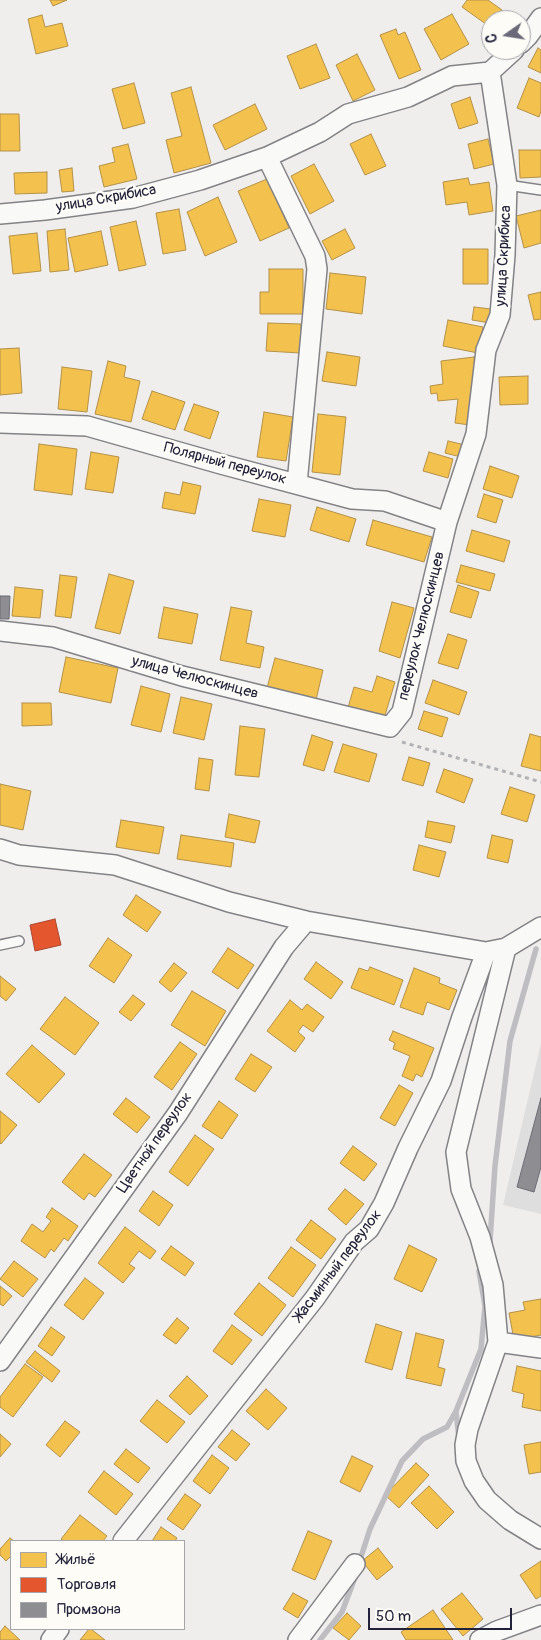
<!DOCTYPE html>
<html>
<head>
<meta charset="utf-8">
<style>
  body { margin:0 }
  #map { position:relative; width:541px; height:1640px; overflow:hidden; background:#efeeed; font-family:Pangolin,sans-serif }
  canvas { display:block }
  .legend { position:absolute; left:10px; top:1540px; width:175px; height:90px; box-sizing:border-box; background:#fdfcf7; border:1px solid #a5a5ac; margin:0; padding:6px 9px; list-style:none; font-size:15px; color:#22223b }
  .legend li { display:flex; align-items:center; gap:10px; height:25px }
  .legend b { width:25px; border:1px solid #a5a5ac }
  .north { position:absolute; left:481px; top:10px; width:50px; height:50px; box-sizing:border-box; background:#fdfcf7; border:1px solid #a5a5ac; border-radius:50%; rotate:257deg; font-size:14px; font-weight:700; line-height:20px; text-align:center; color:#22223b }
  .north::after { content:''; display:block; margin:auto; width:18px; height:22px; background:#6a6979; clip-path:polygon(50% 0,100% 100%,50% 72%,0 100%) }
  .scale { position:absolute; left:368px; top:1608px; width:144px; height:22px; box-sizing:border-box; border:2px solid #22223b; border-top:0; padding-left:6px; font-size:15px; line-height:18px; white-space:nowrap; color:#22223b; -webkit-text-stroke:4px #fdfcf7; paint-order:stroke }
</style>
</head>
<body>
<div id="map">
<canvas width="541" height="1640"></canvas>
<ul class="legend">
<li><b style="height:14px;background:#f2c14e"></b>Жильё</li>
<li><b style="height:14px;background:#e4572e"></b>Торговля</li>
<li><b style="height:14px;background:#8d8d92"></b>Промзона</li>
</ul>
<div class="north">С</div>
<div class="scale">50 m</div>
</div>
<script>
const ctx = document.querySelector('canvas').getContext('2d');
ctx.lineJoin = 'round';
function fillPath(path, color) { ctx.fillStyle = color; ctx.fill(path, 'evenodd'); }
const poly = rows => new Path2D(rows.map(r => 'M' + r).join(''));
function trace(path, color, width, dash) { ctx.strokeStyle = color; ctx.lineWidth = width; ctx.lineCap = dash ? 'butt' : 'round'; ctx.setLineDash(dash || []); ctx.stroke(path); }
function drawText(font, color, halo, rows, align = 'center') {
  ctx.font = font + ' Pangolin,sans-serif'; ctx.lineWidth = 5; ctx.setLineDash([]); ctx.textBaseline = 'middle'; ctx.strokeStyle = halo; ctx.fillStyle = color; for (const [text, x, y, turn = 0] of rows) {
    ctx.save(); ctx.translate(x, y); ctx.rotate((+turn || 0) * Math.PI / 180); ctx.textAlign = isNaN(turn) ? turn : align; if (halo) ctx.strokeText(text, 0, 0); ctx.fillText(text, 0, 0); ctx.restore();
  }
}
const built = poly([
  [541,1043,541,1214,503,1205]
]);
const homes = poly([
  [50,0,67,0,53,6,50,0],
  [467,0,488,0,502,10,495,20,491,20,490,27,462,7,467,0],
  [452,14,469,44,441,60,424,29,452,14],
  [42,15,45,27,62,23,68,46,36,54,28,19,42,15],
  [396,29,398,35,405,32,421,70,399,79,380,35,396,29],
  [316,44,330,78,300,89,287,56,316,44],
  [538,48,541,50,541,73,528,67,538,48],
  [357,54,375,90,353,101,336,65,357,54],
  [529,78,541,83,541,111,539,117,517,108,529,78],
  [134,83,145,123,123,129,112,89,134,83],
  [191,87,211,163,174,173,166,140,182,136,171,93,191,87],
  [470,97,478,123,459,129,451,104,470,97],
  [255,104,267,129,225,150,213,125,255,104],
  [0,114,19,114,20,151,0,151,0,114],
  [371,134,386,166,365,175,350,144,371,134],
  [488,139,494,164,474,169,468,144,488,139],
  [128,144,137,179,104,187,99,166,115,162,112,148,128,144],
  [519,150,541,150,541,177,520,178,519,150],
  [314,164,334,201,310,214,291,176,314,164],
  [72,168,74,191,62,192,59,170,72,168],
  [47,172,47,193,15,194,14,173,47,172],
  [468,178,470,185,489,182,493,211,469,215,467,202,446,205,443,182,468,178],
  [267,179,289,228,260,241,238,191,267,179],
  [218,197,237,242,205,256,187,212,218,197],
  [179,209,186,250,163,254,156,213,179,209],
  [541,210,541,243,524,248,516,216,541,210],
  [136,221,146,265,119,271,110,227,136,221],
  [65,229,69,270,50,272,47,231,65,229],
  [345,229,355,248,332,260,322,241,345,229],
  [101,231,108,265,75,272,68,238,101,231],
  [37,233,41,271,13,274,9,236,37,233],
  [463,249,488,249,488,284,463,284,463,249],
  [269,269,303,269,303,314,260,314,260,292,269,292,269,269],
  [330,273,366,277,362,314,326,309,330,273],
  [541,292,541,319,534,320,528,295,541,292],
  [474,307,491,309,490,323,472,320,474,307],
  [448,320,483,327,478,353,443,346,448,320],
  [268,323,301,324,300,353,266,351,268,323],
  [19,348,22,393,0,395,0,349,19,348],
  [327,352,360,357,356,386,322,381,327,352],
  [474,357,477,378,470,425,455,423,458,399,438,401,437,393,431,394,430,386,443,384,441,361,474,357],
  [108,361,126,366,124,377,140,381,131,422,95,414,108,361],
  [62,367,92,371,87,412,58,409,62,367],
  [528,376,528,404,500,405,499,377,528,376],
  [152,391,185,402,175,430,142,419,152,391],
  [194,404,219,412,210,439,184,430,194,404],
  [264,412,293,417,286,461,257,457,264,412],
  [318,414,346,417,340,475,312,472,318,414],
  [448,441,465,445,461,457,445,453,448,441],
  [39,444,77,449,72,495,34,490,39,444],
  [91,452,119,457,113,493,85,489,91,452],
  [429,452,453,459,448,478,423,471,429,452],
  [490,466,519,476,512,498,483,489,490,466],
  [183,482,201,486,195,514,162,508,165,492,180,495,183,482],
  [484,494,503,500,496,523,477,517,484,494],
  [259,499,291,505,285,537,252,531,259,499],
  [317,507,356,519,349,542,310,530,317,507],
  [373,520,432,537,424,562,366,545,373,520],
  [472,530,510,541,504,562,466,551,472,530],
  [461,565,495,574,490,591,456,582,461,565],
  [109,574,134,581,120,634,95,628,109,574],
  [60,575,77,577,71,618,55,616,60,575],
  [458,585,479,592,471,618,450,612,458,585],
  [15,587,43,590,40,618,12,616,15,587],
  [392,602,414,608,400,658,379,651,392,602],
  [164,607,198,614,192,644,158,638,164,607],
  [231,607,252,611,246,643,264,647,260,668,220,660,231,607],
  [448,634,467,640,458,669,438,663,448,634],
  [66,657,118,668,111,703,59,692,66,657],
  [275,658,323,670,316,700,267,688,275,658],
  [377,676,395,682,383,722,347,711,354,687,372,692,377,676],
  [433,680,467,692,459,715,425,703,433,680],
  [141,686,170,694,161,732,131,725,141,686],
  [181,697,212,704,204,740,173,733,181,697],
  [22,703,51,703,52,725,22,726,22,703],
  [424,711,448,718,442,737,418,729,424,711],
  [240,726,265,729,259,777,235,775,240,726],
  [530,734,541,737,541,771,521,766,530,734],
  [312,735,333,742,324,771,303,765,312,735],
  [343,744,377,754,369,782,334,772,343,744],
  [409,757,430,763,423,786,402,780,409,757],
  [199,758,213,760,209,791,195,789,199,758],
  [444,769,473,779,464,803,436,792,444,769],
  [0,784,31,791,23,830,0,825,0,784],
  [510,787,535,795,527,822,501,814,510,787],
  [229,814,260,821,255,843,225,837,229,814],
  [121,820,164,827,159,854,116,847,121,820],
  [428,821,455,826,451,843,425,837,428,821],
  [181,835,234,843,231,867,177,859,181,835],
  [492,835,513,840,508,863,487,858,492,835],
  [419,845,446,852,439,877,413,870,419,845],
  [136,895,161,912,147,932,123,915,136,895],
  [108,938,132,955,114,983,89,966,108,938],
  [228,948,254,965,238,989,212,972,228,948],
  [316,962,343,982,331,999,304,979,316,962],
  [174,963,187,973,171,992,159,982,174,963],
  [370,967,403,980,394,1005,351,988,359,968,368,971,370,967],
  [414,968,440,978,439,983,457,990,449,1010,427,1002,423,1015,400,1007,414,968],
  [0,976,16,989,6,1001,0,996,0,976],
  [192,991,226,1011,205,1046,171,1025,192,991],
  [133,995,145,1004,131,1021,119,1012,133,995],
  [65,997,99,1023,75,1055,40,1029,65,997],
  [290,1000,302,1010,307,1004,324,1017,313,1032,303,1025,298,1032,305,1038,295,1052,267,1031,290,1000],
  [393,1031,434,1048,422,1077,416,1074,413,1081,402,1076,410,1056,393,1049,395,1043,389,1040,393,1031],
  [180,1042,197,1054,172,1090,154,1077,180,1042],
  [32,1045,65,1074,39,1103,6,1074,32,1045],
  [251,1054,272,1067,255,1092,235,1079,251,1054],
  [399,1085,413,1093,395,1126,380,1118,399,1085],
  [126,1098,150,1117,137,1133,113,1114,126,1098],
  [219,1101,238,1115,222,1139,202,1126,219,1101],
  [0,1111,17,1125,1,1144,0,1143,0,1111],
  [195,1135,214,1149,188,1186,169,1172,195,1135],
  [353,1146,377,1164,364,1181,340,1163,353,1146],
  [84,1154,112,1175,95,1197,89,1193,84,1200,62,1182,84,1154],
  [345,1189,364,1204,346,1225,328,1209,345,1189],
  [153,1191,173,1205,159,1226,139,1211,153,1191],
  [52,1208,78,1226,68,1241,64,1238,54,1252,51,1249,45,1258,21,1241,32,1224,43,1232,51,1221,46,1217,52,1208],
  [311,1220,336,1239,321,1259,296,1240,311,1220],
  [125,1227,156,1251,150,1259,139,1251,129,1264,135,1268,123,1283,98,1263,125,1227],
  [409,1245,437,1259,422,1292,394,1279,409,1245],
  [171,1246,194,1263,185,1276,161,1259,171,1246],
  [291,1247,316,1265,293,1297,268,1278,291,1247],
  [14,1261,38,1279,23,1297,0,1279,14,1261],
  [85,1278,104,1293,83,1320,64,1305,85,1278],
  [259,1283,286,1305,262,1336,234,1314,259,1283],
  [0,1286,12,1296,3,1306,0,1304,0,1286],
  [541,1299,541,1335,514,1340,509,1313,525,1310,523,1302,541,1299],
  [177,1318,189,1328,176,1344,163,1335,177,1318],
  [376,1324,402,1332,392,1370,365,1362,376,1324],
  [232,1325,252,1340,232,1365,213,1351,232,1325],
  [51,1327,65,1337,52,1356,38,1346,51,1327],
  [416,1333,444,1340,438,1367,445,1369,441,1386,406,1378,416,1333],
  [35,1351,60,1371,52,1382,26,1362,35,1351],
  [25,1364,43,1377,13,1417,0,1407,0,1397,25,1364],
  [517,1366,541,1371,541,1411,522,1407,524,1394,512,1391,517,1366],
  [187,1376,208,1396,190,1415,169,1396,187,1376],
  [266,1389,287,1408,268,1430,246,1411,266,1389],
  [157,1400,185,1422,167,1443,140,1421,157,1400],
  [65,1421,80,1432,60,1457,46,1445,65,1421],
  [232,1430,250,1444,236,1461,218,1447,232,1430],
  [0,1434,11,1444,0,1457,0,1434],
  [541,1442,541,1472,529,1474,524,1445,541,1442],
  [126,1449,150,1468,138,1483,114,1464,126,1449],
  [212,1455,229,1468,210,1494,193,1481,212,1455],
  [352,1456,373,1466,360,1492,340,1482,352,1456],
  [416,1463,429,1475,399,1508,385,1495,416,1463],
  [104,1471,133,1494,116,1515,88,1492,104,1471],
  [429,1486,454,1512,437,1529,411,1503,429,1486],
  [185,1494,201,1505,183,1530,167,1519,185,1494],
  [80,1515,107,1536,103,1541,64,1541,61,1539,80,1515],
  [161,1527,177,1538,175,1541,152,1541,161,1527],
  [308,1531,332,1541,315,1580,292,1570,308,1531],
  [10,1538,14,1541,11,1541,11,1556,6,1561,0,1555,0,1549,10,1538],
  [378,1548,393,1567,377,1580,362,1561,378,1548],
  [541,1561,541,1596,536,1599,520,1575,541,1561],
  [293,1593,308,1601,298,1618,283,1609,293,1593],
  [462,1593,483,1619,463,1636,441,1609,462,1593],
  [433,1610,453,1640,406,1640,401,1632,433,1610],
  [347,1613,361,1626,349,1640,333,1628,347,1613],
  [5,1626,20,1640,0,1640,0,1632,5,1626],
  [89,1629,91,1629,105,1640,80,1640,89,1629]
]);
const shops = poly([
  [55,919,61,945,35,951,30,925,55,919]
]);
const industry = poly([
  [0,596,10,596,9,619,0,619,0,596],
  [541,1098,541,1167,534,1192,517,1187,541,1098]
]);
const stream = poly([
  [490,1241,495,1166,510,1041,536,949],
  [456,1412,459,1438],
  [359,1563,370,1529,402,1461,423,1439,447,1427,456,1411,481,1349,485,1306,479,1271],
  [320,1640,342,1612,356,1575]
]);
const path = poly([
  [402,742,541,782]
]);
const lane = poly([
  [507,185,541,190],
  [0,945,19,941]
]);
const street = poly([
  [521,43,528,36,541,18],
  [267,157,315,256,317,269,297,484],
  [0,214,45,210,133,198,200,180,267,157,320,132,348,114,408,97,452,76,490,72,514,50],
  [0,423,87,426,221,464,352,499,385,501,447,522],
  [0,631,53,637,182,676,390,727,402,712,447,522,476,434,486,350,500,315,505,255,507,185,490,72],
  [0,849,19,855,115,865,229,902,306,921,486,952,506,948,541,927],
  [506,948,456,1152,461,1189,480,1237,493,1285,498,1342,468,1429,465,1445,466,1461,474,1481,487,1500,510,1520,541,1539],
  [498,1342,541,1348],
  [0,1361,178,1113,284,947,306,921],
  [123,1541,315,1298,354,1242,369,1229,384,1203,408,1148,441,1081,462,1017,486,952],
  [51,1640,59,1629],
  [298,1640,355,1564],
  [480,1640,497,1631,541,1615]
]);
const streetNames = [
  ["улица Скрибиса",106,199,-10],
  ["улица Скрибиса",504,256,-87],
  ["Полярный переулок",225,464,15],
  ["переулок Челюскинцев",422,626,-76],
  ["улица Челюскинцев",195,678,15],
  ["Цветной переулок",155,1143,-55],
  ["Жасминный переулок",338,1266,-53]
];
fillPath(built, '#dfdede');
fillPath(homes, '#f2c14e');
trace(homes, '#b49148', 1);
fillPath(shops, '#e4572e');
trace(shops, '#aa4732', 1);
fillPath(industry, '#8d8d92');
trace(industry, '#6d6d78', 1);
trace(stream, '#bebec2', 5.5);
trace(lane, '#838287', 12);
trace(street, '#838287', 22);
trace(path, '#b2b2b4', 3, [4, 4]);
trace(lane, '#f9f9f7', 9);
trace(street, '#f9f9f7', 19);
drawText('15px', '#22223b', '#fdfcf7', streetNames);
</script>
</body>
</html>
